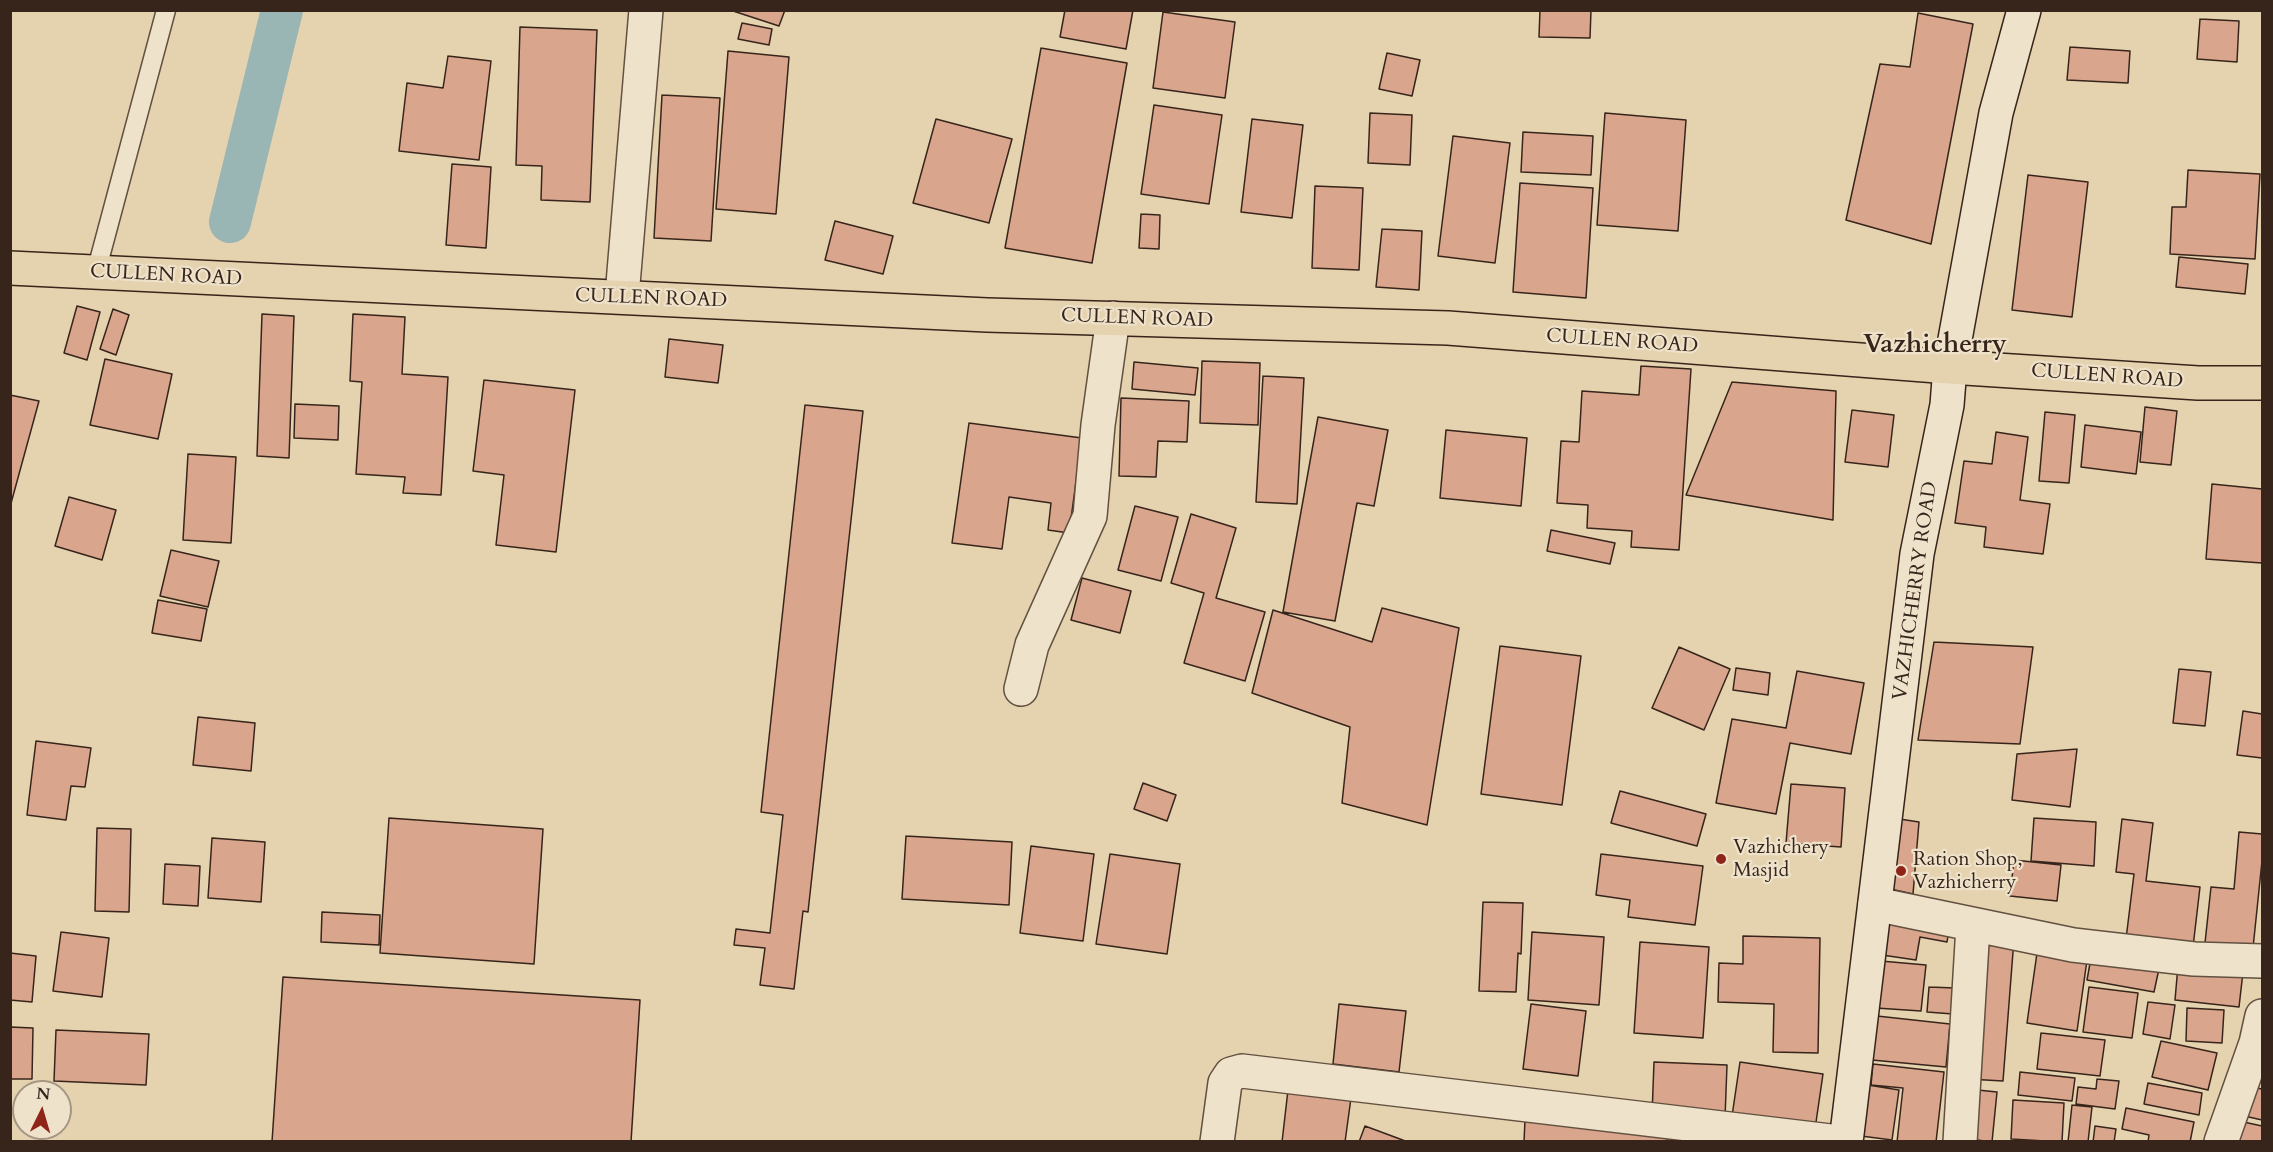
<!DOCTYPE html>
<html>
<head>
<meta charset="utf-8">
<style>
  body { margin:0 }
  #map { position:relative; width:2273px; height:1152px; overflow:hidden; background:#e5d2af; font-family:Cardo,serif }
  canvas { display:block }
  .frame { position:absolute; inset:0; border:12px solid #37251b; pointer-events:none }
  .north { position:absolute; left:12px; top:1080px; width:60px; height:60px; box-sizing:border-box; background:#eee2cb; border:2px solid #a59685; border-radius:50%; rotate:5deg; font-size:16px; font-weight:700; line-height:24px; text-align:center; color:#37251b }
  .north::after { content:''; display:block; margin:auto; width:21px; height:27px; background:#8f2418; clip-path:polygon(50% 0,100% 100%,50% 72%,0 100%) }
</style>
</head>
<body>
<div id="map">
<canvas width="2273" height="1152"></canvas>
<div class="frame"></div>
<div class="north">N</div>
</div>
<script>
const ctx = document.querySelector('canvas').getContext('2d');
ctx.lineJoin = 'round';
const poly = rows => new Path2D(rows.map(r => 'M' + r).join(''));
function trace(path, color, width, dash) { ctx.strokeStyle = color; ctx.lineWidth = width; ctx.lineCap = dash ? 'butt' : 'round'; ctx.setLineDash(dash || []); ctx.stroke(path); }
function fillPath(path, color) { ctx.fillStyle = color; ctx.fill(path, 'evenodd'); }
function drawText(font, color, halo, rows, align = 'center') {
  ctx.font = font + ' Cardo,serif'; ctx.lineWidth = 4.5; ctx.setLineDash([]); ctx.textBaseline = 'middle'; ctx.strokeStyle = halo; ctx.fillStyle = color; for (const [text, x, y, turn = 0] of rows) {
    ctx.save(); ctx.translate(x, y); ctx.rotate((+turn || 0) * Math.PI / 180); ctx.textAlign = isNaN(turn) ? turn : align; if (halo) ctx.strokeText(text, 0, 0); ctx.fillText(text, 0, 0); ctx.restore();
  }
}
const canal = poly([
  [230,222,282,10]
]);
const building = poly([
  [730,10,785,10,779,26,730,10],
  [1065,10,1133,10,1126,49,1060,37,1065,10],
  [1540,10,1591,10,1590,38,1539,37,1540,10],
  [1163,12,1235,22,1225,98,1153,88,1163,12],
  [1918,13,1973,24,1931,244,1846,220,1880,64,1910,67,1918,13],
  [2200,19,2239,21,2237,62,2197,59,2200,19],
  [742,23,772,29,769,45,738,39,742,23],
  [520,27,597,30,590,202,541,200,542,166,516,165,520,27],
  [2070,47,2130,51,2128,83,2067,80,2070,47],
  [1041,48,1127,63,1092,263,1005,248,1041,48],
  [728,51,789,57,776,214,716,209,728,51],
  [1387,53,1420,60,1412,96,1379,89,1387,53],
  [448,56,491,61,479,160,399,151,407,83,443,88,448,56],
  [662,95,720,98,711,241,654,238,662,95],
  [1154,105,1222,115,1209,204,1141,194,1154,105],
  [1370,113,1412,115,1410,165,1368,163,1370,113],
  [1605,113,1686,120,1678,231,1597,225,1605,113],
  [936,119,1012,139,989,223,913,203,936,119],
  [1252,119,1303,125,1292,218,1241,212,1252,119],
  [1523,132,1593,136,1591,175,1521,172,1523,132],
  [1453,136,1510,143,1495,263,1438,256,1453,136],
  [452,164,491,167,486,248,446,245,452,164],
  [2188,170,2260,174,2255,259,2170,254,2172,207,2186,207,2188,170],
  [2028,175,2088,182,2072,317,2012,310,2028,175],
  [1520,183,1593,188,1586,298,1513,292,1520,183],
  [1315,186,1363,188,1359,270,1312,268,1315,186],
  [1141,214,1160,215,1159,249,1139,248,1141,214],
  [835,221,893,236,883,274,825,260,835,221],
  [1382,229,1422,231,1419,290,1376,287,1382,229],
  [2179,257,2248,264,2245,294,2176,287,2179,257],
  [77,306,100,312,87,360,64,353,77,306],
  [113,309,129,315,116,355,100,349,113,309],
  [262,314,294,316,289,458,257,456,262,314],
  [353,314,405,317,402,374,448,377,441,495,403,493,405,477,356,474,362,382,350,381,353,314],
  [669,339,723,345,718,383,665,377,669,339],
  [105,359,172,374,158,439,90,425,105,359],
  [1202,361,1260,363,1258,425,1200,423,1202,361],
  [1134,362,1198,368,1195,395,1132,389,1134,362],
  [1641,366,1691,369,1679,550,1631,547,1632,531,1587,528,1588,505,1557,503,1561,441,1579,442,1582,391,1639,395,1641,366],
  [1263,376,1304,378,1297,504,1256,502,1263,376],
  [484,380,575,390,556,552,496,545,504,475,473,471,484,380],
  [1732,382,1836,391,1833,520,1686,495,1732,382],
  [10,395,39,401,10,507,10,395],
  [1121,398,1189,401,1187,442,1158,441,1156,477,1119,476,1121,398],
  [295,404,339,406,338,440,294,438,295,404],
  [805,405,863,411,808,912,803,911,794,989,760,985,765,948,734,945,736,929,770,933,783,815,761,812,805,405],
  [2145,407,2177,411,2171,465,2140,462,2145,407],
  [1852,410,1894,415,1888,467,1845,462,1852,410],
  [2045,412,2075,415,2069,483,2039,481,2045,412],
  [1318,417,1388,430,1374,506,1357,503,1335,621,1283,612,1318,417],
  [969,423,1082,438,1069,533,1048,530,1051,503,1009,497,1002,549,952,543,969,423],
  [2085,425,2141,432,2136,474,2081,467,2085,425],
  [1446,430,1527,438,1521,506,1440,498,1446,430],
  [1996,432,2028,437,2020,500,2050,504,2043,554,1984,547,1986,527,1955,523,1964,461,1992,464,1996,432],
  [188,454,236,457,231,543,183,540,188,454],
  [2212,484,2262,489,2262,563,2206,559,2212,484],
  [69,497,116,510,102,560,55,546,69,497],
  [1135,506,1178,517,1161,581,1118,570,1135,506],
  [1191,514,1236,528,1216,598,1265,612,1245,681,1184,663,1204,593,1171,583,1191,514],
  [1551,530,1615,543,1610,564,1547,551,1551,530],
  [171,550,219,561,208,607,160,596,171,550],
  [1082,578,1131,591,1120,633,1071,620,1082,578],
  [158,600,207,609,201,641,152,633,158,600],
  [1382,608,1459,628,1427,825,1342,803,1350,727,1252,693,1273,610,1372,642,1382,608],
  [1934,642,2033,647,2020,744,1918,740,1934,642],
  [1500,646,1581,656,1562,805,1481,794,1500,646],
  [1679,647,1730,669,1704,730,1652,708,1679,647],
  [1736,668,1770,673,1768,695,1733,690,1736,668],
  [2179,669,2211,672,2205,726,2173,723,2179,669],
  [1797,671,1864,683,1851,754,1790,743,1776,814,1716,803,1732,719,1786,728,1797,671],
  [2243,711,2262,714,2262,758,2237,755,2243,711],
  [198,717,255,723,251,771,193,765,198,717],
  [36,741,91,748,85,787,71,786,66,820,27,815,36,741],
  [2077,749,2070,807,2012,800,2017,754,2077,749],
  [1143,783,1176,795,1167,821,1134,809,1143,783],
  [1791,784,1845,788,1841,847,1786,843,1791,784],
  [1620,791,1706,814,1697,846,1611,823,1620,791],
  [389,818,543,829,534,964,380,953,389,818],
  [1893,818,1919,822,1913,894,1886,888,1893,818],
  [2034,818,2096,822,2094,866,2031,861,2034,818],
  [2122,819,2153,823,2146,881,2200,887,2193,947,2126,939,2134,874,2116,872,2122,819],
  [97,828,131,829,129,912,95,911,97,828],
  [2239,832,2262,834,2262,861,2253,948,2205,943,2211,887,2234,889,2239,832],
  [906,836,1012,842,1009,905,902,899,906,836],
  [212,838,265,842,261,902,208,898,212,838],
  [1031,846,1094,854,1083,941,1020,933,1031,846],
  [1110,854,1180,864,1167,954,1096,944,1110,854],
  [1601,854,1703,866,1695,925,1628,917,1630,900,1596,895,1601,854],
  [2014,860,2061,865,2057,901,2010,896,2014,860],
  [165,864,200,866,198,906,163,904,165,864],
  [1483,902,1523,903,1521,954,1518,953,1516,992,1479,991,1483,902],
  [322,912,380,915,379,945,321,942,322,912],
  [1889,914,1950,924,1947,942,1920,937,1916,960,1882,955,1889,914],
  [61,932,109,938,102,997,53,991,61,932],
  [1532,932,1604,937,1599,1005,1528,1000,1532,932],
  [1743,936,1820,938,1818,1053,1773,1052,1774,1004,1718,1002,1719,963,1743,964,1743,936],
  [1978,936,2014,939,2003,1081,1968,1079,1978,936],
  [1640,942,1709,947,1703,1038,1634,1033,1640,942],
  [2038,946,2088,953,2077,1031,2027,1023,2038,946],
  [2092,952,2160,964,2154,992,2087,980,2092,952],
  [10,953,36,956,32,1002,10,1000,10,953],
  [1881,961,1926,965,1921,1011,1876,1008,1881,961],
  [2178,966,2243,972,2239,1007,2175,1000,2178,966],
  [283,977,640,1000,631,1142,272,1142,283,977],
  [1929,987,1955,988,1953,1014,1927,1012,1929,987],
  [2089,987,2138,993,2132,1038,2083,1032,2089,987],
  [2148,1002,2175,1005,2170,1039,2143,1034,2148,1002],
  [1339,1004,1406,1011,1399,1072,1333,1064,1339,1004],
  [1531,1004,1586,1011,1578,1076,1523,1069,1531,1004],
  [2187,1008,2224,1010,2222,1043,2186,1041,2187,1008],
  [1877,1016,1950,1024,1946,1067,1872,1060,1877,1016],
  [10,1027,33,1028,32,1079,10,1079,10,1027],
  [56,1030,149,1034,146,1085,54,1081,56,1030],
  [2041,1033,2105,1040,2100,1076,2037,1069,2041,1033],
  [2161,1041,2217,1053,2208,1090,2152,1077,2161,1041],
  [1654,1062,1727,1065,1725,1118,1652,1115,1654,1062],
  [1740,1062,1823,1074,1815,1129,1732,1116,1740,1062],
  [1873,1064,1944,1072,1936,1142,1897,1142,1903,1088,1871,1085,1873,1064],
  [2020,1072,2075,1078,2072,1101,2018,1095,2020,1072],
  [2097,1079,2119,1081,2115,1109,2076,1104,2078,1087,2096,1089,2097,1079],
  [2148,1083,2202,1093,2199,1115,2144,1104,2148,1083],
  [1868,1085,1899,1090,1892,1140,1861,1136,1868,1085],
  [2246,1086,2262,1089,2262,1120,2240,1115,2246,1086],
  [1968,1089,1997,1092,1992,1142,1962,1138,1968,1089],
  [1288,1090,1351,1098,1345,1142,1282,1142,1288,1090],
  [2013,1100,2064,1103,2062,1142,2011,1139,2013,1100],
  [2072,1105,2092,1107,2088,1142,2068,1142,2072,1105],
  [2126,1108,2194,1122,2190,1142,2148,1142,2149,1135,2122,1129,2126,1108],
  [1525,1120,1668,1130,1667,1142,1524,1142,1525,1120],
  [2239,1121,2262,1126,2262,1142,2235,1142,2239,1121],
  [1365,1126,1408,1142,1359,1142,1365,1126],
  [2095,1126,2116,1129,2114,1142,2093,1142,2095,1126]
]);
const lane = poly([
  [96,272,166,10]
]);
const street = poly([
  [622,296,646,10],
  [1021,689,1032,645,1090,516,1098,425,1113,318],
  [1875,904,2073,945,2194,959,2262,961],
  [1217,1142,1225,1083,1231,1074,1242,1071,1839,1142],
  [1960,1142,1973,926],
  [2221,1142,2256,1043,2262,1016]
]);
const secondary = poly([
  [1846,1142,1917,554,1947,405,1950,367,1996,113,2024,10]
]);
const primary = poly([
  [10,268,987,315,1448,328,1950,367,2198,383,2262,383]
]);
const markers = [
  [1721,859,6,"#8f2418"],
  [1901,871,6,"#8f2418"]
];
const streetNames = [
  ["CULLEN ROAD",166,276,3],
  ["CULLEN ROAD",651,299,2],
  ["CULLEN ROAD",1137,319,2],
  ["CULLEN ROAD",1622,342,4],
  ["CULLEN ROAD",2107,377,4],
  ["VAZHICHERRY ROAD",1916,591,-82]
];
const poiNames = [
  ["Vazhichery",1733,848],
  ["Masjid",1733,871],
  ["Ration Shop,",1913,860],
  ["Vazhicherry",1913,883]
];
const districtNames = [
  ["Vazhicherry",1935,346]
];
trace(canal, '#99b5b4', 42);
fillPath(building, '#d9a58d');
trace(building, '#37251b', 1.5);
trace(lane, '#625040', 21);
trace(street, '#625040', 36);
trace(secondary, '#37251b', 36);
trace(primary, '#37251b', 36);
trace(lane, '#eee2cb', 18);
trace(street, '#eee2cb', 33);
trace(secondary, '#eee2cb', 33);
trace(primary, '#e5d2af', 33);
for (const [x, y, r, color] of markers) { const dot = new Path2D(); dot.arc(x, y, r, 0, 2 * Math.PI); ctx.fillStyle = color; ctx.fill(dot); trace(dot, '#eee2cb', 2); }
drawText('20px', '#37251b', '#eee2cb', streetNames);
drawText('20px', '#37251b', '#eee2cb', poiNames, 'left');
drawText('bold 26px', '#37251b', '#eee2cb', districtNames);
</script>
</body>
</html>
